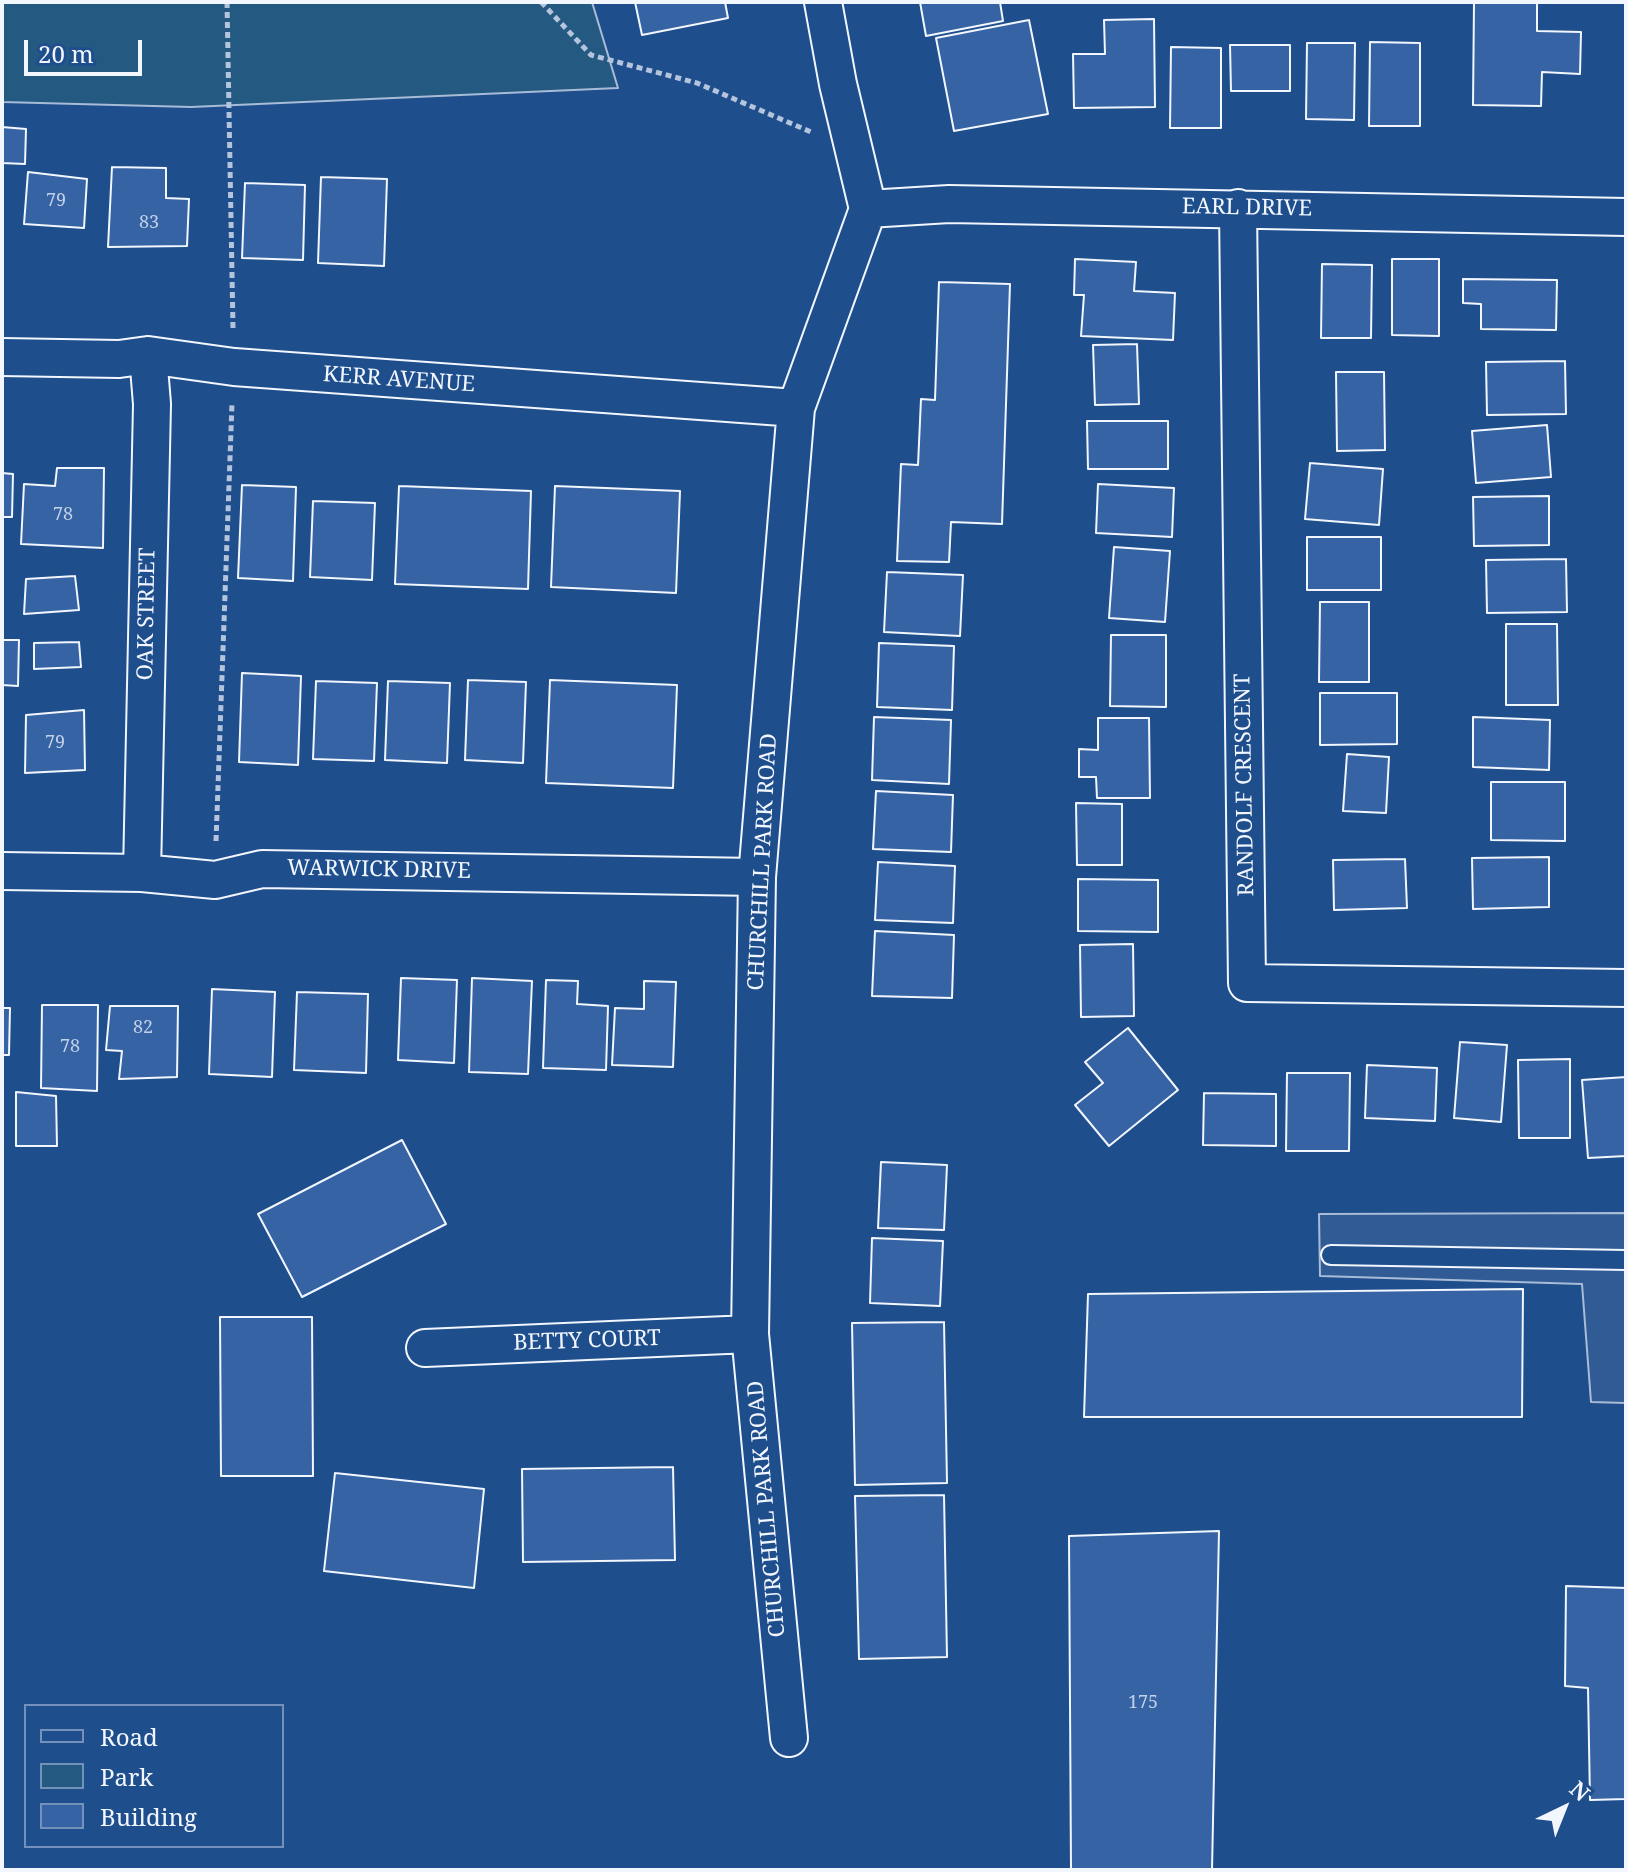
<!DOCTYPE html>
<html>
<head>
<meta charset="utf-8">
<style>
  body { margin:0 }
  #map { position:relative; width:1628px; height:1872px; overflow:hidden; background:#1f4e8c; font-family:"Noto Serif",serif }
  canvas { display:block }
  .frame { position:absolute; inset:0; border:4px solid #f2f6ff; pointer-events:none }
  .legend { position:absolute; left:24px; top:1704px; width:260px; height:144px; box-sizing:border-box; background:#1f4e8c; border:2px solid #7391ba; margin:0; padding:10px 14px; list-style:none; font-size:24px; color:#f2f6ff }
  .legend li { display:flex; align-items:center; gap:16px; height:40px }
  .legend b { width:40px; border:2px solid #7391ba }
  .north { position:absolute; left:1524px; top:1768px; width:80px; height:80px; -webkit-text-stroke:6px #1f4e8c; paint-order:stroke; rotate:43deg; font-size:22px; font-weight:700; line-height:32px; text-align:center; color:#f2f6ff }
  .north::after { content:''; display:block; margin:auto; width:28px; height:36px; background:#f2f6ff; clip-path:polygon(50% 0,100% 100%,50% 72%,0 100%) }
  .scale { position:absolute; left:24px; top:40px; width:118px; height:36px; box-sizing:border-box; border:4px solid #f2f6ff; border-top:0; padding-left:10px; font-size:24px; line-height:28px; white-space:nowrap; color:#f2f6ff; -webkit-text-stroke:6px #1f4e8c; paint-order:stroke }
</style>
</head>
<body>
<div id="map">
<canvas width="1628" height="1872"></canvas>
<div class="frame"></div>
<ul class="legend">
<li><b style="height:10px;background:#1f4e8c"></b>Road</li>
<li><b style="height:22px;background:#245a82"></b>Park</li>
<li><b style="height:22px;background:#3563a3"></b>Building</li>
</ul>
<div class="north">N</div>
<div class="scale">20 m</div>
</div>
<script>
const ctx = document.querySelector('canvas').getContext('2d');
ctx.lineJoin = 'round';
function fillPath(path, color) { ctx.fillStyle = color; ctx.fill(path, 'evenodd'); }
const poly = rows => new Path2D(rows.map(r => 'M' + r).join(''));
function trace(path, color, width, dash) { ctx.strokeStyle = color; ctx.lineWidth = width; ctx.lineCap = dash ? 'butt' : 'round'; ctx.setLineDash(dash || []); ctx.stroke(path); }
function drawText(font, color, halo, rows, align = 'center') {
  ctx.font = font + ' "Noto Serif",serif'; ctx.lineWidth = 6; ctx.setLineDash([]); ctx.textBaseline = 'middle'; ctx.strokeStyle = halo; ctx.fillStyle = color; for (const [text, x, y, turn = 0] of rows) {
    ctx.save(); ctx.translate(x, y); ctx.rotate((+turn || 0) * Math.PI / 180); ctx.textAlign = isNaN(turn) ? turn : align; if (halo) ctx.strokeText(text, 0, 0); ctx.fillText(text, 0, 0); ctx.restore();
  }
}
const green = poly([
  [2,2,592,2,618,88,191,107,2,102,2,2]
]);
const parking = poly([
  [1626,1213,1626,1403,1591,1402,1582,1284,1320,1276,1319,1214,1626,1213]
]);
const building = poly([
  [635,2,725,2,728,18,642,35,635,2],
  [920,2,1000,2,1003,21,926,36,920,2],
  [1474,2,1537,2,1537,31,1581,32,1580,74,1542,72,1541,106,1473,105,1474,2],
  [1154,19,1155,107,1074,108,1073,54,1105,54,1104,20,1154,19],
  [1029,20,1048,114,954,131,936,38,1029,20],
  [1370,42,1420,43,1420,126,1369,126,1370,42],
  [1307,43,1355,43,1354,120,1306,119,1307,43],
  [1230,45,1290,45,1290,91,1231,91,1230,45],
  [1171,47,1221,48,1221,128,1170,128,1171,47],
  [2,127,26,129,25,164,2,163,2,127],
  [112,167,166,168,166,198,189,199,187,246,108,247,112,167],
  [28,172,87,179,84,228,24,224,28,172],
  [321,177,387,179,384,266,318,263,321,177],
  [245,183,305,185,303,260,242,258,245,183],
  [1075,259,1136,262,1134,291,1175,293,1173,340,1081,336,1084,295,1074,295,1075,259],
  [1392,259,1439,259,1439,336,1392,335,1392,259],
  [1322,264,1372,265,1371,338,1321,338,1322,264],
  [1463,279,1557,280,1556,330,1481,329,1481,304,1463,303,1463,279],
  [939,282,1010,284,1002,524,951,522,949,562,897,561,901,464,918,465,921,399,935,400,939,282],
  [1137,344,1139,404,1095,405,1093,345,1137,344],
  [1565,361,1566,414,1487,415,1486,362,1565,361],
  [1336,372,1384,372,1385,450,1337,451,1336,372],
  [1087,421,1168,421,1168,469,1088,469,1087,421],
  [1547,425,1551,477,1476,483,1472,431,1547,425],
  [1310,463,1383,469,1379,525,1305,519,1310,463],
  [57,468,104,468,103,548,21,544,24,484,55,486,57,468],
  [2,473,13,474,12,517,2,517,2,473],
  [1098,484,1174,488,1172,537,1096,533,1098,484],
  [242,485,296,487,293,581,238,578,242,485],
  [399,486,531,491,528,589,395,584,399,486],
  [555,486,680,491,676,593,551,587,555,486],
  [1549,496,1549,545,1474,546,1473,497,1549,496],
  [313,501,375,503,372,580,310,577,313,501],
  [1307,537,1381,537,1381,590,1307,590,1307,537],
  [1114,547,1170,551,1165,622,1109,618,1114,547],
  [1566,559,1567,612,1487,613,1486,560,1566,559],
  [887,572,963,575,960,636,884,632,887,572],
  [75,576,79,610,24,614,26,579,75,576],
  [1320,602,1369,602,1369,682,1319,682,1320,602],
  [1506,624,1557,624,1558,705,1506,705,1506,624],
  [1111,635,1166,635,1166,707,1110,706,1111,635],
  [2,640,19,640,18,686,2,685,2,640],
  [79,642,81,667,34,669,34,643,79,642],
  [879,643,954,646,952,710,877,707,879,643],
  [242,673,301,676,298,765,239,762,242,673],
  [468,680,526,682,523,763,465,760,468,680],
  [550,680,677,685,673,788,546,783,550,680],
  [316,681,377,683,374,761,313,759,316,681],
  [388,681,450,683,447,763,385,760,388,681],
  [1320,693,1397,693,1397,744,1320,745,1320,693],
  [84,710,85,770,25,773,26,715,84,710],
  [874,717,951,720,949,784,872,780,874,717],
  [1473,717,1550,720,1549,770,1473,767,1473,717],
  [1098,718,1149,718,1150,798,1097,798,1096,777,1079,777,1079,749,1098,750,1098,718],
  [1347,754,1389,757,1386,813,1343,811,1347,754],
  [1491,782,1565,782,1565,841,1491,840,1491,782],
  [876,791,953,795,951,852,873,849,876,791],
  [1076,803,1122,804,1122,865,1077,865,1076,803],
  [1549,857,1549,907,1473,909,1472,858,1549,857],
  [1405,859,1407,908,1334,910,1333,860,1405,859],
  [878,862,955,866,953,923,875,920,878,862],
  [1078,879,1158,880,1158,932,1078,931,1078,879],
  [875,931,954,935,952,998,872,996,875,931],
  [1133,944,1134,1016,1081,1017,1080,945,1133,944],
  [401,978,457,980,454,1063,398,1060,401,978],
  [472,978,532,981,528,1074,469,1072,472,978],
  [546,980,578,981,577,1004,608,1006,606,1070,543,1068,546,980],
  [644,981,676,982,673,1067,612,1065,615,1008,644,1009,644,981],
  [212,989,275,992,272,1077,209,1074,212,989],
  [297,992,368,994,366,1073,294,1070,297,992],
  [42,1005,98,1005,97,1091,41,1088,42,1005],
  [110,1006,178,1006,177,1077,119,1079,122,1051,106,1050,110,1006],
  [2,1008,10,1008,9,1055,2,1055,2,1008],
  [1128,1028,1178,1090,1109,1146,1075,1105,1103,1083,1085,1062,1128,1028],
  [1460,1042,1507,1045,1501,1122,1454,1118,1460,1042],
  [1570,1059,1570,1138,1519,1138,1518,1060,1570,1059],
  [1367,1065,1437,1068,1435,1121,1365,1118,1367,1065],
  [1287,1073,1350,1073,1349,1151,1286,1151,1287,1073],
  [1626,1077,1626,1156,1588,1158,1582,1080,1626,1077],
  [16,1092,56,1096,57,1146,16,1146,16,1092],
  [1204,1093,1276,1094,1276,1146,1203,1145,1204,1093],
  [402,1140,446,1224,302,1297,258,1214,402,1140],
  [881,1162,947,1165,944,1230,878,1228,881,1162],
  [872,1238,943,1241,940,1306,870,1303,872,1238],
  [1523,1289,1522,1417,1084,1417,1088,1294,1523,1289],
  [220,1317,312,1317,313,1476,221,1476,220,1317],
  [944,1322,947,1483,855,1485,852,1323,944,1322],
  [673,1467,675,1560,523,1562,522,1469,673,1467],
  [335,1473,484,1489,474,1588,324,1571,335,1473],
  [944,1495,947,1657,859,1659,855,1496,944,1495],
  [1219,1531,1212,1870,1071,1870,1069,1536,1219,1531],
  [1566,1586,1626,1588,1626,1799,1590,1800,1588,1688,1565,1686,1566,1586]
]);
const path = poly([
  [227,2,233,329],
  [541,2,591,55,697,83,811,132],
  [216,841,232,403]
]);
const service = poly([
  [1331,1255,1626,1260]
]);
const minor = poly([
  [1238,208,1247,983,1626,988],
  [868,209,949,204,1626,217],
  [2,357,119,359,148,355,234,367,796,408],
  [2,871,142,873,215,880,262,869,757,877],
  [142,873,152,404,148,355],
  [425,1348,750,1334],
  [789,1738,750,1334,757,877,796,408,868,209,838,84,823,2]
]);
const numberNames = [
  ["79",56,201],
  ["83",149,223],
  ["78",63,515],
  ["79",55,743],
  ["82",143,1028],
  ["78",70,1047],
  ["175",1143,1703]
];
const streetNames = [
  ["EARL DRIVE",1247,208,1],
  ["KERR AVENUE",399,380,4],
  ["OAK STREET",147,614,-89],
  ["RANDOLF CRESCENT",1245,785,-91],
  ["CHURCHILL PARK ROAD",763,862,-87],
  ["WARWICK DRIVE",379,870,1],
  ["BETTY COURT",587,1341,-2],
  ["CHURCHILL PARK ROAD",767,1509,-95]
];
fillPath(green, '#245a82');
trace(green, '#a8bbd7', 2);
fillPath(parking, '#305b95');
trace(parking, '#a8bbd7', 2);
fillPath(building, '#3563a3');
trace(building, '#f2f6ff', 2);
trace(service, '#f2f6ff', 22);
trace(minor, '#f2f6ff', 40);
trace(path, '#b3c4dc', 5, [6, 4]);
trace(service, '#1f4e8c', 18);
trace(minor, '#1f4e8c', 36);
drawText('18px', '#c3d1e8', null, numberNames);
drawText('22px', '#f2f6ff', '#1f4e8c', streetNames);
</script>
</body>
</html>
